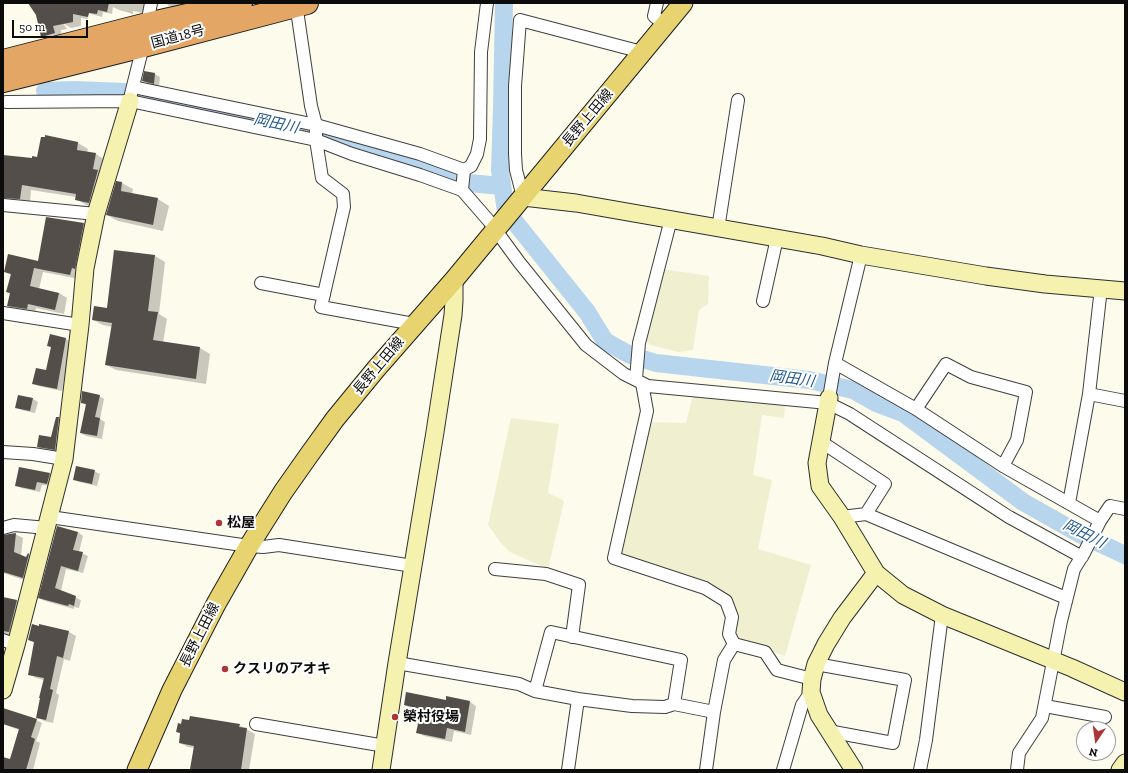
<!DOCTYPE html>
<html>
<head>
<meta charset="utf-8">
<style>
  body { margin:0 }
  #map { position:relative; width:1128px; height:773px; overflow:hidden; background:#fdfbec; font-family:"Zilla Slab",serif }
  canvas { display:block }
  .frame { position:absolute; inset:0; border:4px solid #0c0c0c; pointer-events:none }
  .north { position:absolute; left:1076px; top:721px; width:40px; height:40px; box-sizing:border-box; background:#fff; border:1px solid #9e9e9e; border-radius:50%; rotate:193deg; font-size:11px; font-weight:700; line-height:16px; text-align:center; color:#0c0c0c }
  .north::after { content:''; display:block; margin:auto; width:14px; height:18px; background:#ab3635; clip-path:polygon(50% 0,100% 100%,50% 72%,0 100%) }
  .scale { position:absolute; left:12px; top:20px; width:76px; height:18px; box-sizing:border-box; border:2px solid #0c0c0c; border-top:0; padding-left:5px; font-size:12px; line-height:14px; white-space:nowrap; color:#0c0c0c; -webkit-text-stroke:3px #fff; paint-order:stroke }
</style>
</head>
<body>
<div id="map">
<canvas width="1128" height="773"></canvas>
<div class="frame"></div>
<div class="north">N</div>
<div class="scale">50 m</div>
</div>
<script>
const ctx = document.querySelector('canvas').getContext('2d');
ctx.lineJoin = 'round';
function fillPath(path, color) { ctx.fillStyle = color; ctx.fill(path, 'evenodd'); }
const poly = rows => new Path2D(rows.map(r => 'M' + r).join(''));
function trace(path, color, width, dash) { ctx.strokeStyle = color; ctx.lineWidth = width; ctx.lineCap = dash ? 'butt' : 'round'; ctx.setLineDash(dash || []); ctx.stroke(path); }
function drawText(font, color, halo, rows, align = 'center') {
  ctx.font = font + ' "Zilla Slab","Noto Sans JP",serif'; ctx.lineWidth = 4; ctx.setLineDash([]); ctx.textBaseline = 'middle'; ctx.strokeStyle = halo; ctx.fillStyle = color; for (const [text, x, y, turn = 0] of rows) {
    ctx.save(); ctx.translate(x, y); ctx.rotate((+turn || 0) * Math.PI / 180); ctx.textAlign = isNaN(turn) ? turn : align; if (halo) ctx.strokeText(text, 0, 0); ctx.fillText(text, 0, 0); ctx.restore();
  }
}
const farmland = poly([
  [663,269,709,276,708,304,699,310,693,350,678,352,651,345,643,339],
  [693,395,785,405,784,418,762,415,753,475,772,480,758,549,811,565,785,656,739,640,735,631,727,596,618,557,648,422,686,423],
  [511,418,559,424,548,493,564,501,548,569,510,552,501,543,488,525]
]);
const shadow = poly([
  [33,3,79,3,84,6,88,19,81,18,81,26,71,28,63,23,67,29,61,30,62,38,50,41,42,36],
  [88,3,145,3,143,13,133,11,133,14,119,10,113,7,112,14,103,12,102,17,91,14,86,11],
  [166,3,182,3,181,6,175,7,169,6],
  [145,72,155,74,160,77,159,86,148,84,143,81],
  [46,136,78,143,88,149,87,153,96,154,105,160,99,208,86,205,76,199,76,197,31,190,30,204,3,207,3,156,33,159,38,158],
  [117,182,122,183,133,189,132,194,158,199,169,206,163,231,118,221,107,215],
  [84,224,92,229,79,279,43,272,39,289,59,293,67,298,64,314,36,308,35,313,17,310,8,306,11,294,7,292,11,275,5,272,39,262],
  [115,251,155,256,165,262,159,314,167,319,163,343,200,348,210,354,206,384,116,370,106,365,112,327,103,325,93,320,107,309],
  [51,335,66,339,71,342,62,391,38,386,33,383,47,372,52,347],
  [19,396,33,399,38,402,35,413,21,410,16,407],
  [99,396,104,399,100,419,105,422,102,439,86,436,81,433,87,405,82,403],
  [59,418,63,421,59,452,42,449,38,447,52,438],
  [94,471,100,474,97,486,79,482,74,479],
  [50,474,55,477,52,486,42,485,40,492,21,488,16,485],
  [78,532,83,536,79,552,88,556,83,573,66,569,61,591,81,600,79,608,74,607,74,609,45,601,39,598],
  [15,534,23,538,21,556,27,558,28,554,36,559,30,582,3,573,3,536],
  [3,598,17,601,23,604,11,636,3,634],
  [40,626,69,632,76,636,70,661,64,659,56,693,59,695,53,723,44,721,37,717,44,680,36,678,29,674,35,643,29,640],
  [446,701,470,702,476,706,471,735,454,731,452,742,424,736,418,733,422,711,411,708,405,705],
  [3,713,36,720,42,723,36,741,40,743,33,770,3,770,3,758,10,760,19,730,3,724],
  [239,725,255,734,249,770,194,770,191,769,195,748,188,747,180,743,181,734,178,732]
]);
const river = poly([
  [504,3,502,108,500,171,506,211,587,312,605,341,630,355,656,363,809,380,853,390,876,403,903,413,1023,502,1078,533,1125,555],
  [45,91,75,90,124,92,172,101,326,135,406,157,469,183,501,186]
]);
const building = poly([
  [28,3,109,3,107,12,98,10,97,14,89,13,88,17,73,14,73,22,53,26,55,33,41,37,36,15],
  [144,71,155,73,154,84,142,81],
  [45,135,78,142,77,150,96,153,93,169,98,170,89,203,75,200,76,194,22,185,20,199,3,198,3,155,32,158,32,156,37,157,41,137,45,137],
  [116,181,122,182,121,191,158,198,153,225,106,215],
  [46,217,84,223,75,269,72,268,70,275,34,268,30,286,59,293,55,310,28,304,27,309,7,306,10,293,6,292,11,274,4,272,8,254,38,261],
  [114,250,155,255,148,311,158,312,153,340,200,347,196,379,105,365,112,323,92,320,94,306,107,308],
  [50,334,66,338,57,389,32,384,36,368,46,370,51,347,47,346],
  [82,391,100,395,95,417,100,418,97,436,80,433,86,404,81,403],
  [18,395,33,398,30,411,15,408],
  [56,417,59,417,55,450,37,447,39,435,51,437],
  [76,466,95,470,92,484,73,480],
  [19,467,50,473,47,484,37,482,35,490,15,486],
  [57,526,78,532,73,550,83,552,78,571,61,566,55,588,76,596,74,606,69,604,68,606,38,598],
  [16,533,14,552,26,557,28,553,29,554,23,578,3,572,3,535],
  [3,597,17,600,9,632,3,631],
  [32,624,39,626,39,624,69,631,63,658,57,656,50,689,53,690,46,720,36,718,40,698,39,698,44,678,28,675,34,642,28,640],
  [406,692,446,700,446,696,470,701,465,732,447,728,445,739,416,733,421,709,404,705],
  [3,708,37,719,31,737,35,739,26,770,3,770,3,757,10,759,19,729,3,724],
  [190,716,240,724,239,727,247,728,241,770,190,769,194,746,179,743,180,733,176,732,178,723,181,724,182,719,189,720]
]);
const street = poly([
  [294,3,298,17,311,106,316,125,316,140,322,178,343,194,344,207,321,307,414,324],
  [657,3,654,16,665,25],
  [133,87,316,125,420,154,464,170],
  [131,94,143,46,151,3],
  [6,102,130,101,316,140,352,154,420,175,462,190,489,221,519,262,586,345,624,374,648,386,828,403,850,414,1009,517,1082,557],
  [462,190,464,170,471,166,477,154,480,139,481,52,487,3],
  [523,197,516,170,515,154,515,86,520,20,642,52],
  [3,205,96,214],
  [718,229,738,100],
  [261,283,324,295],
  [763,301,777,238],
  [3,313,80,325],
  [835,363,916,409,1003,466,1100,521],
  [636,379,639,343,671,219],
  [642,383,647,411,614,558,705,588,726,601,732,617,729,634,734,644],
  [1089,394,1125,401],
  [829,398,835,363,861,255],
  [916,409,946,364,971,377,1026,392,1017,440,1003,466],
  [820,441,885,484,866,514],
  [3,452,33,454,64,459],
  [1069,503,1089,394,1101,288],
  [50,517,249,546,263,547,279,545,413,566],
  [842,517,866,514,1066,598],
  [3,528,14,525,47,528],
  [495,569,546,574,579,585,572,637],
  [3,640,16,645],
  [734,644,765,652,777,670,812,679],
  [397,663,519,684,535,691,578,699,632,706,665,707,674,704,714,712,706,770],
  [816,664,905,680,893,743,828,731],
  [535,691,551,632,681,660,674,704],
  [1045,706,1105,717],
  [714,712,724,660,734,644],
  [256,724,385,746],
  [568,770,578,699],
  [783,770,802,705,811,692],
  [920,770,926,740,942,615],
  [1017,770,1019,753,1042,718,1061,621,1074,569,1084,553,1100,521,1110,506,1125,509]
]);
const secondary = poly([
  [523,197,576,203,822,246,861,255,986,276,1045,284,1125,291],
  [829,398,817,463,820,486,842,517,876,573,903,595,942,615,1072,668,1125,692],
  [3,690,16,645,64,459,80,325,85,268,96,214,130,101],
  [381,770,397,663,435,432,453,315,454,301,454,280],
  [854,770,819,715,811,692,812,679,816,664,826,644,842,618,876,573],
  [1120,770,1125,763]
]);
const primary = poly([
  [137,770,172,690,216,604,249,546,283,492,309,455,335,419,376,369,454,280,683,3]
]);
const highway = poly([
  [3,61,147,24,241,3],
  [3,81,143,46,307,3]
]);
const markers = [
  [219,523,4,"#ab3635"],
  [225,669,4,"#ab3635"],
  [395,717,4,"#ab3635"]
];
const streetNames = [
  ["国道18号",178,37,-15],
  ["長野上田線",588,118,-50],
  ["長野上田線",379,366,-50],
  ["長野上田線",200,635,-63]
];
const poiNames = [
  ["松屋",227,523],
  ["クスリのアオキ",233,669],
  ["榮村役場",403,717]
];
const waterNames = [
  ["岡田川",276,124,12],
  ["岡田川",792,379,8],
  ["岡田川",1084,534,27]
];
fillPath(farmland, '#f0efcf');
fillPath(shadow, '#0003');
trace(river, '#b7d6ee', 18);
fillPath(building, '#534e49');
trace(street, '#3f3f3f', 14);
trace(secondary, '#2e2e2e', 19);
trace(primary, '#1d1d1d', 21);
trace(highway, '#1d1d1d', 24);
trace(street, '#fff', 12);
trace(secondary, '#f5f2af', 17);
trace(primary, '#e8d371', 19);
trace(highway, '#e3a664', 22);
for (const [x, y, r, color] of markers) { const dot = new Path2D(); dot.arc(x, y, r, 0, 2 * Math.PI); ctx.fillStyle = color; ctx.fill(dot); trace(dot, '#fff', 1.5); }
drawText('14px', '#0c0c0c', '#fff', streetNames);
drawText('bold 14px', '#0c0c0c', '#fff', poiNames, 'left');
drawText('italic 15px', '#24598e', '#fff', waterNames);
</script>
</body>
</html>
